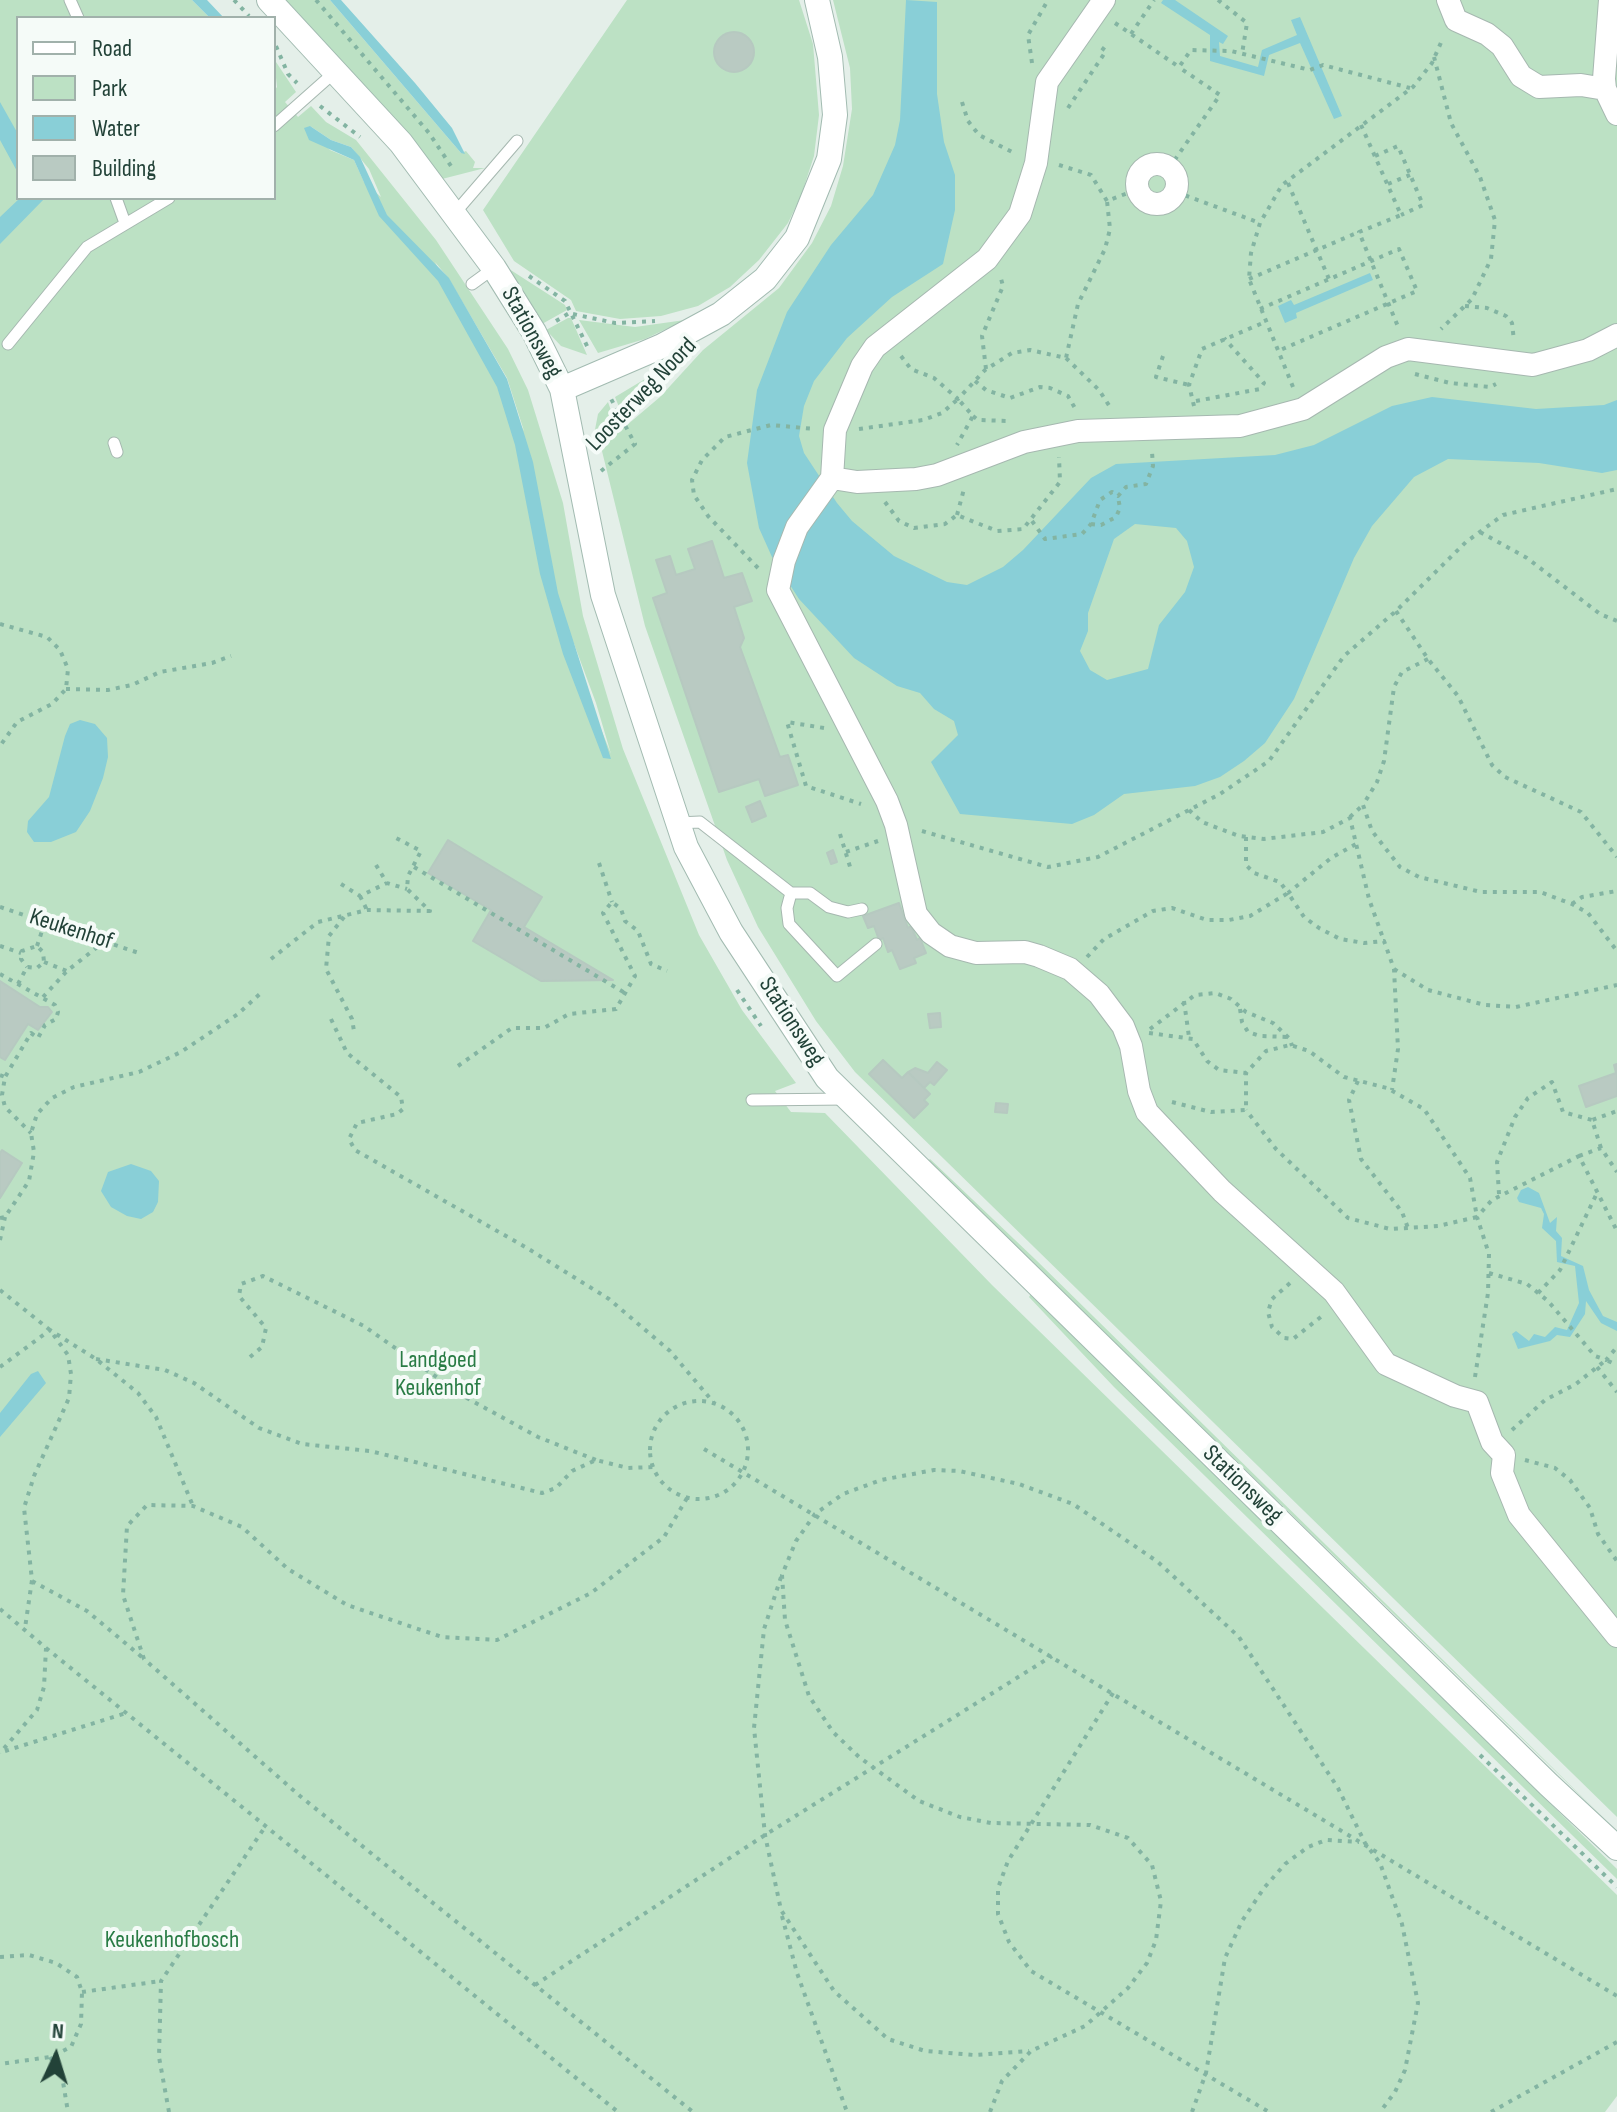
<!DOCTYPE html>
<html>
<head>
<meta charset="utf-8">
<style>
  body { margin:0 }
  #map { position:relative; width:1617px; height:2112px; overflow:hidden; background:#e4efe9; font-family:"Sofia Sans Condensed",sans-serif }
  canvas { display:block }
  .legend { position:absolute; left:16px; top:16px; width:260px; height:184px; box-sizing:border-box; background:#f5fbf8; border:2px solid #a1b1ab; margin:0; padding:10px 14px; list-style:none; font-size:24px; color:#224238 }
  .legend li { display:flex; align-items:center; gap:16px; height:40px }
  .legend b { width:40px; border:2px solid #a1b1ab }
  .north { position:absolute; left:16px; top:2016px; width:80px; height:80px; -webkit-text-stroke:6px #f5fbf8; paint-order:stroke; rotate:4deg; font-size:22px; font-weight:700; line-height:32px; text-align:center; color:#224238 }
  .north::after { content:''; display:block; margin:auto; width:28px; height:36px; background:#224238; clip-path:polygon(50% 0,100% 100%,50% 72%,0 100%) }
</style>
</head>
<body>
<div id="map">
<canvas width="1617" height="2112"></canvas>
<ul class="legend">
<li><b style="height:10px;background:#fff"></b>Road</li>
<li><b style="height:22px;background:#bce1c4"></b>Park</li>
<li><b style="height:22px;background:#89cfd7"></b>Water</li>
<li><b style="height:22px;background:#b9cac2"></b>Building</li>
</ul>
<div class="north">N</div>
</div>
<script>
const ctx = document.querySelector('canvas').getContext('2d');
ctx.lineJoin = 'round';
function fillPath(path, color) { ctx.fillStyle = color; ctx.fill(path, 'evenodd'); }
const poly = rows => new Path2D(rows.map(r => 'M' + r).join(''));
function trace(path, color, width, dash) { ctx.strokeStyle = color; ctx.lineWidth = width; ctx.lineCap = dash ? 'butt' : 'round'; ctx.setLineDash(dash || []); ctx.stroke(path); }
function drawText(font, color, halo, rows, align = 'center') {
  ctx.font = font + ' "Sofia Sans Condensed",sans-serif'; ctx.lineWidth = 8; ctx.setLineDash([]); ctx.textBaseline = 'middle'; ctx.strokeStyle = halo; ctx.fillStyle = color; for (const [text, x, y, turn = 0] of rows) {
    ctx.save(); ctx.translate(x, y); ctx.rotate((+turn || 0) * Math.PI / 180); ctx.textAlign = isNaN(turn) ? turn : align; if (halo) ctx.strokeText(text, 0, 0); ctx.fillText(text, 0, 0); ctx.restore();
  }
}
const green = poly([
  [0,0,192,0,210,18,18,18,18,198,274,198,274,91,277,87,274,59,296,92,285,102,298,117,311,106,326,122,356,140,436,240,508,349,528,390,563,503,583,616,623,749,699,935,742,1010,796,1083,775,1091,791,1112,825,1113,992,1285,1617,1895,1617,2096,1605,2112,0,2112],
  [310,126,331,140,351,147,369,169,381,197,364,182,354,160,330,150],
  [435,262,449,279,507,378,524,431],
  [573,641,596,703,611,754,581,679],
  [286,0,330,0,461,153,466,151,475,162,473,168,485,168,442,179,382,105],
  [627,0,799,0,813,44,819,115,814,156,801,196,788,223,759,260,730,287,698,306,661,316,620,319,576,311,571,300,514,261,483,210],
  [833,0,1617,0,1617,1817,855,1072,816,1021,758,927,727,860,645,626,601,447,660,397,703,350,779,288,812,243,831,206,843,166,852,109,850,68],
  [506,267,565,305,567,310,542,324],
  [568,318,571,318,587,355,561,346,546,330],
  [579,320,635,327,685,320,645,339,598,353],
  [655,373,621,412,615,397],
  [608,402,614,419,593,440,598,414],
  [930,1159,1035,1259,1617,1831,928,1161],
  [1031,1294,1617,1869,1617,1879,1114,1387,1029,1297]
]);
const water = poly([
  [192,0,207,0,224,18,210,18],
  [330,0,341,0,415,83,452,128,465,154,461,153],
  [906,0,937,2,937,94,944,142,955,175,955,210,943,264,892,297,847,338,814,381,804,406,799,436,804,453,837,503,852,521,894,556,947,582,967,585,1003,567,1023,550,1091,478,1116,464,1275,455,1314,445,1392,406,1432,397,1536,409,1604,405,1617,400,1617,470,1602,473,1539,463,1448,459,1414,477,1372,526,1354,558,1294,699,1265,743,1244,761,1220,777,1195,786,1124,794,1094,815,1072,824,960,814,931,762,958,735,954,721,934,709,920,693,897,686,854,658,799,599,772,557,759,528,747,463,757,390,787,312,831,245,873,195,895,145,900,120],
  [1135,524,1176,528,1187,541,1194,567,1185,592,1159,625,1148,669,1107,680,1090,670,1080,651,1088,631,1088,613,1114,539],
  [1163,0,1175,0,1228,36,1223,44,1219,42,1220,56,1258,67,1262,50,1297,35,1291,20,1300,17,1342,116,1334,119,1300,43,1269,55,1264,76,1210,61,1210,35,1161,3],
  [0,102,18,134,18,173,0,140],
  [310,126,331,140,351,147,360,157,387,215,449,278,507,379,533,462,558,593,611,759,603,758,563,654,540,574,515,445,497,387,438,281,379,216,354,160,309,140,304,128],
  [20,198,45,198,0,244,0,217],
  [1370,273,1373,280,1296,313,1297,318,1285,323,1278,306,1291,300,1294,305],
  [80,720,95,724,107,738,108,757,103,778,90,811,76,832,51,842,34,842,27,832,28,821,49,797,65,736,70,724],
  [131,1164,151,1171,159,1181,158,1202,153,1212,141,1219,127,1216,111,1207,101,1191,108,1172],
  [1528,1187,1539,1193,1550,1223,1557,1217,1556,1231,1562,1238,1561,1256,1583,1266,1589,1290,1603,1316,1617,1322,1617,1331,1601,1323,1586,1301,1585,1314,1570,1337,1557,1335,1550,1341,1518,1349,1512,1334,1516,1331,1529,1341,1534,1334,1545,1337,1555,1327,1567,1330,1579,1303,1575,1266,1557,1262,1556,1241,1542,1228,1544,1214,1541,1208,1519,1202,1517,1198,1521,1190],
  [38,1371,46,1383,0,1437,0,1413,31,1374]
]);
const building = poly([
  '714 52a20 20 0 1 1 40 0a20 20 0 1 1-40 0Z',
  [712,541,724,578,742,573,752,601,734,607,744,638,740,647,780,757,788,755,798,785,765,796,759,779,719,792,653,598,667,593,656,560,670,556,676,575,695,569,688,549,712,541],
  [760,801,766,816,752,822,746,807,760,801],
  [448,840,542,897,524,927,613,980,541,981,473,941,491,910,428,873,448,840],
  [833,850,837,862,831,864,827,853,833,850],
  [899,903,908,928,911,926,917,940,920,938,926,953,914,958,916,963,900,969,892,950,888,952,883,938,879,940,874,926,868,928,863,916,899,903],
  [0,981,40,1007,48,1007,52,1012,38,1030,28,1024,5,1060,0,1057,0,981],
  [940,1013,941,1027,930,1028,928,1014,940,1013],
  [883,1060,902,1078,908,1072,930,1094,924,1100,928,1104,914,1118,869,1074,883,1060],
  [937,1062,947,1070,934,1085,930,1082,924,1088,908,1072,915,1068,928,1073,937,1062],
  [1617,1064,1617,1096,1586,1107,1579,1086,1616,1073,1614,1065,1617,1064],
  [996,1103,1008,1104,1007,1113,995,1112,996,1103],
  [2,1150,22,1163,0,1198,0,1153,2,1150]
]);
const path = poly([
  [234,0,249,16],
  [316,0,429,133,453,169],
  [1218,0,1247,23,1242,54],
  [1115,23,1179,67,1191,50,1231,51,1310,70,1323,65,1410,88],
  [1131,34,1154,0],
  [276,46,288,74,297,83],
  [1434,57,1451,123,1480,177,1495,220,1491,259,1472,299,1441,329],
  [1032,63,1028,35,1048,0],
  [962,102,968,121,979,135,1016,154],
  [320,106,360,137],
  [1068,108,1106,51,1098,45],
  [1361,125,1401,215,1359,232,1399,329],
  [1375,156,1398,146,1423,205,1401,215],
  [1059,165,1091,175,1107,201,1138,189],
  [1169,168,1220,95,1180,68],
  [1288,183,1329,279],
  [1388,184,1410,175],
  [1176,192,1260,223],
  [529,276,565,301,589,350],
  [1249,279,1359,232],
  [1465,306,1487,308,1506,316,1512,323,1514,341],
  [1260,309,1399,249,1417,291,1278,351],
  [573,314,615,323,655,321],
  [556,321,571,312],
  [901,356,911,369,934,378,958,399,985,370,1012,353,1030,350,1066,358,1078,304,1105,249,1110,229,1107,201],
  [1163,356,1156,377,1189,385],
  [1066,358,1099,390,1110,407],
  [986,369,982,336,1003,286,1000,275],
  [1415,374,1450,383,1490,387,1496,384],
  [975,381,986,390,1010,398,1040,387,1050,388,1068,396,1076,410],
  [1293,387,1249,279,1251,253,1260,223,1282,185,1413,87,1432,63,1443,38],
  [1196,401,1260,389,1264,383,1224,338],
  [1194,406,1189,385,1202,349,1265,322],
  [973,416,978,420,1009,421],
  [859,429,923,420,942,413,958,399,973,416,957,445],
  [597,443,657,375],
  [601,471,635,444,609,395],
  [885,502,899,521,914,528,945,524,957,515,997,531,1023,529,1060,482,1059,457],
  [957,515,964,489],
  [1032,521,1045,539,1082,534,1091,524,1100,500,1112,492,1118,496,1126,487,1146,484,1153,466,1152,452],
  [1091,524,1101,525,1116,517,1120,508,1118,497],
  [1480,532,1527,558,1600,614,1617,621],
  [758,568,708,516,694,495,692,480,702,460,725,437,771,425,815,429],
  [1396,611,1428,659,1458,696,1492,765,1505,777,1581,812,1617,857],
  [0,624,47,637,60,650,68,669,66,689,52,704,17,722,0,746],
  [1428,659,1402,672,1394,687,1384,761,1377,782,1363,805,1372,831,1400,867,1419,877,1481,892,1540,892,1572,904,1588,913,1617,951],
  [66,689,108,690,132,685,160,672,212,663,231,656],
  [824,728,787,722,806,786,861,804],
  [1189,810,1202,822,1239,836,1264,839,1323,832,1350,818,1369,899,1384,941],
  [1350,817,1363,805],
  [922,831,1048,867,1098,857,1220,794,1269,761,1344,656,1396,611,1466,542,1503,515,1617,489],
  [840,834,851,870],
  [1246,837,1246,865,1254,873,1280,882,1288,893,1331,858,1356,844],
  [846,852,878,841],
  [599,863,612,902],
  [376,865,387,883,407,889],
  [414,867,625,993],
  [341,884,360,896,387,883],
  [360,896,367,910],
  [1572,904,1582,897,1617,891],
  [0,907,142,954],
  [344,917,329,936,326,969,352,1019,354,1031],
  [0,946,21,953],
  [37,946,45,922],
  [1087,957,1104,939,1153,911,1172,908,1207,920,1229,920,1250,916,1288,893,1304,917,1319,928,1340,939,1364,943,1384,941,1394,969,1398,1049,1392,1090],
  [271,959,318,922,367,910,430,911,407,889,408,876,421,851,396,838],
  [44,962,67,971],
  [1394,969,1428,990,1485,1005,1516,1007,1617,985],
  [0,974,55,1005,58,1012,56,1019,45,1025,38,1038,31,1033,5,1077],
  [18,984,27,967,37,968,44,962,43,952,37,946,22,951,21,959,27,967],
  [737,990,761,1026],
  [43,997,67,971,105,941],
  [1184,1001,1189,1037],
  [1240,1009,1242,1022,1248,1032,1260,1036,1288,1037],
  [331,1019,347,1053,401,1097,403,1109,397,1114,357,1123,349,1139,355,1150,527,1248,609,1299,670,1351,714,1403],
  [1150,1029,1195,995,1215,993,1231,999,1246,1012,1273,1023,1290,1039,1292,1046],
  [1149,1033,1193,1039,1207,1061,1219,1070,1246,1073],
  [458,1066,512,1028,544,1028,569,1014,616,1009,635,976,603,913,612,902,621,909,625,921,638,931,651,964,667,971],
  [0,1075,5,1077,2,1095,5,1107,31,1133],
  [1358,1081,1349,1100,1361,1159,1402,1212,1408,1228],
  [1172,1102,1211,1112,1246,1110,1246,1073,1266,1051,1290,1045,1309,1051,1344,1077,1387,1088,1424,1109,1470,1178,1477,1217,1438,1226,1390,1229,1348,1218,1276,1149,1246,1110],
  [1601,1148,1592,1120,1617,1111],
  [1579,1156,1601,1148,1617,1172],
  [1499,1194,1497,1162,1515,1117,1528,1098,1552,1082,1563,1112,1592,1120],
  [0,1218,5,1217,29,1181,34,1152,31,1133,37,1114,52,1098,74,1087,139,1072,181,1052,238,1014,262,992],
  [0,1240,5,1217],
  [1489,1273,1527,1284,1548,1301,1595,1356,1606,1360,1617,1347],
  [1290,1283,1272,1299,1268,1312,1272,1327,1284,1338,1293,1339,1322,1316],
  [0,1290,50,1330,68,1355,71,1374,69,1398,34,1476,24,1508,32,1580,25,1628],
  [1538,1293,1560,1270,1597,1193],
  [250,1357,262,1347,266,1328,239,1296,241,1284,263,1276,364,1326,465,1397,538,1437,596,1460],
  [96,1359,165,1370,194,1383,259,1428,302,1444,370,1451,542,1493,556,1488,572,1471,596,1460,628,1468,653,1467],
  [0,1367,50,1330,96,1359,138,1393,156,1417,193,1506],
  [1597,1367,1617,1392],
  [1475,1377,1488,1293,1489,1254,1477,1217,1492,1200,1579,1156,1617,1231],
  '650 1450a49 49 0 1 1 98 0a49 49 0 1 1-98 0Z',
  [1512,1430,1545,1400,1576,1384,1606,1360,1617,1365],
  [704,1449,1617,1996],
  [1525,1460,1555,1468,1570,1480,1590,1508,1598,1534,1617,1561],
  [687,1498,664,1537,591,1593,497,1640,442,1637,347,1605,288,1569,242,1527,193,1506,147,1505,127,1526,123,1595,144,1659,300,1796,693,2112],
  [781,1577,764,1629,754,1728,765,1835,781,1910,834,1991,888,2039,925,2051,974,2055,1029,2051],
  [32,1581,87,1611,143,1658],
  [0,1609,46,1648,44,1687,37,1710,0,1753],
  [46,1648,618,2112],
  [1113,1693,1008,1861,998,1888,998,1914,1009,1942,1031,1971,1269,2112],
  [5,1751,126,1713],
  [1480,1755,1617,1887],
  [782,1916,797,1973,847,2112],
  [0,1957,29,1955,56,1963,77,1977,82,1992,81,2024,71,2047,50,2057,0,2064],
  [535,1985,765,1835,1052,1656],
  [82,1992,161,1981],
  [50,2057,62,2076,68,2112],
  [169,2112,159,2057,161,1981,265,1827],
  [990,2112,1002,2081,1031,2051,1085,2026,1128,1988,1147,1963,1156,1940,1161,1901,1152,1865,1128,1838,1090,1825,991,1823,960,1817,919,1801,859,1757,833,1732,809,1696,785,1620,782,1575,796,1541,815,1514,843,1494,881,1480,934,1470,959,1471,1019,1484,1073,1504,1158,1562,1239,1637,1338,1788,1365,1843,1380,1863,1402,1924,1418,2003,1405,2070,1395,2092,1380,2112],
  [1192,2112,1206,2073,1225,1958,1242,1921,1264,1888,1285,1864,1308,1847,1326,1840,1359,1842],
  [1491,2112,1617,2042]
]);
const lane = poly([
  [70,0,78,18],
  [274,126,336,71],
  [116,198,125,223],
  [454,214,517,141],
  [472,284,494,268],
  [8,344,87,247,169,198],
  [114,443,117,452],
  [678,823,700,822,791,893,810,893,829,907,848,912,862,909],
  [791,893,787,908,789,924,837,976,876,944],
  [752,1100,847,1099]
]);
const street = poly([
  [1448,0,1456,20,1487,34,1502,46,1521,76,1539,87,1581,85,1605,89],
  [1610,0,1604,79,1605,89,1617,114],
  '1137 184a20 20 0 1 1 40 0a20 20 0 1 1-40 0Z',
  [1617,335,1588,350,1533,365,1408,349,1386,357,1303,409,1240,426,1078,431,1024,442,937,475,916,479,857,482,832,478,797,527,784,561,778,590,887,801,896,825,916,914,931,933,950,946,976,953,1025,952,1039,956,1070,969,1099,994,1123,1026,1131,1046,1139,1091,1147,1112,1222,1191,1334,1292,1386,1364,1455,1396,1477,1402,1492,1442,1504,1455,1502,1473,1519,1515,1617,1636],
  [832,478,835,430,862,366,875,347,987,259,1020,214,1036,163,1047,82,1104,0]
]);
const secondary = poly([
  [269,0,401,143,494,268,534,332,562,389,603,595,686,847,731,932,827,1078,1549,1785,1617,1848],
  [562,389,662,346,721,314,765,279,797,238,829,159,835,115,830,57,817,0]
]);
const streetNames = [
  ["Stationsweg",531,333,61],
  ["Loosterweg Noord",642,395,-46],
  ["Keukenhof",71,930,18],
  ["Stationsweg",791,1022,57],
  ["Stationsweg",1242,1485,44]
];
const parkNames = [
  ["Landgoed",438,1361],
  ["Keukenhof",438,1389],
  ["Keukenhofbosch",172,1941]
];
fillPath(green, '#bce1c4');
fillPath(water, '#89cfd7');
fillPath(building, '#b9cac2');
trace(building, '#b6c9c0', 2);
trace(lane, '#a6b8b0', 13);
trace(street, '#a6b8b0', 24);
trace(secondary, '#a2bbb1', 26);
trace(path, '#83b4a2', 4, [4, 6]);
trace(lane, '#fff', 11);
trace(street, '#fff', 22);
trace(secondary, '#fff', 24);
drawText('24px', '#224238', '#f5fbf8', streetNames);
drawText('24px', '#297c45', '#f5fbf8', parkNames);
</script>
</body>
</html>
